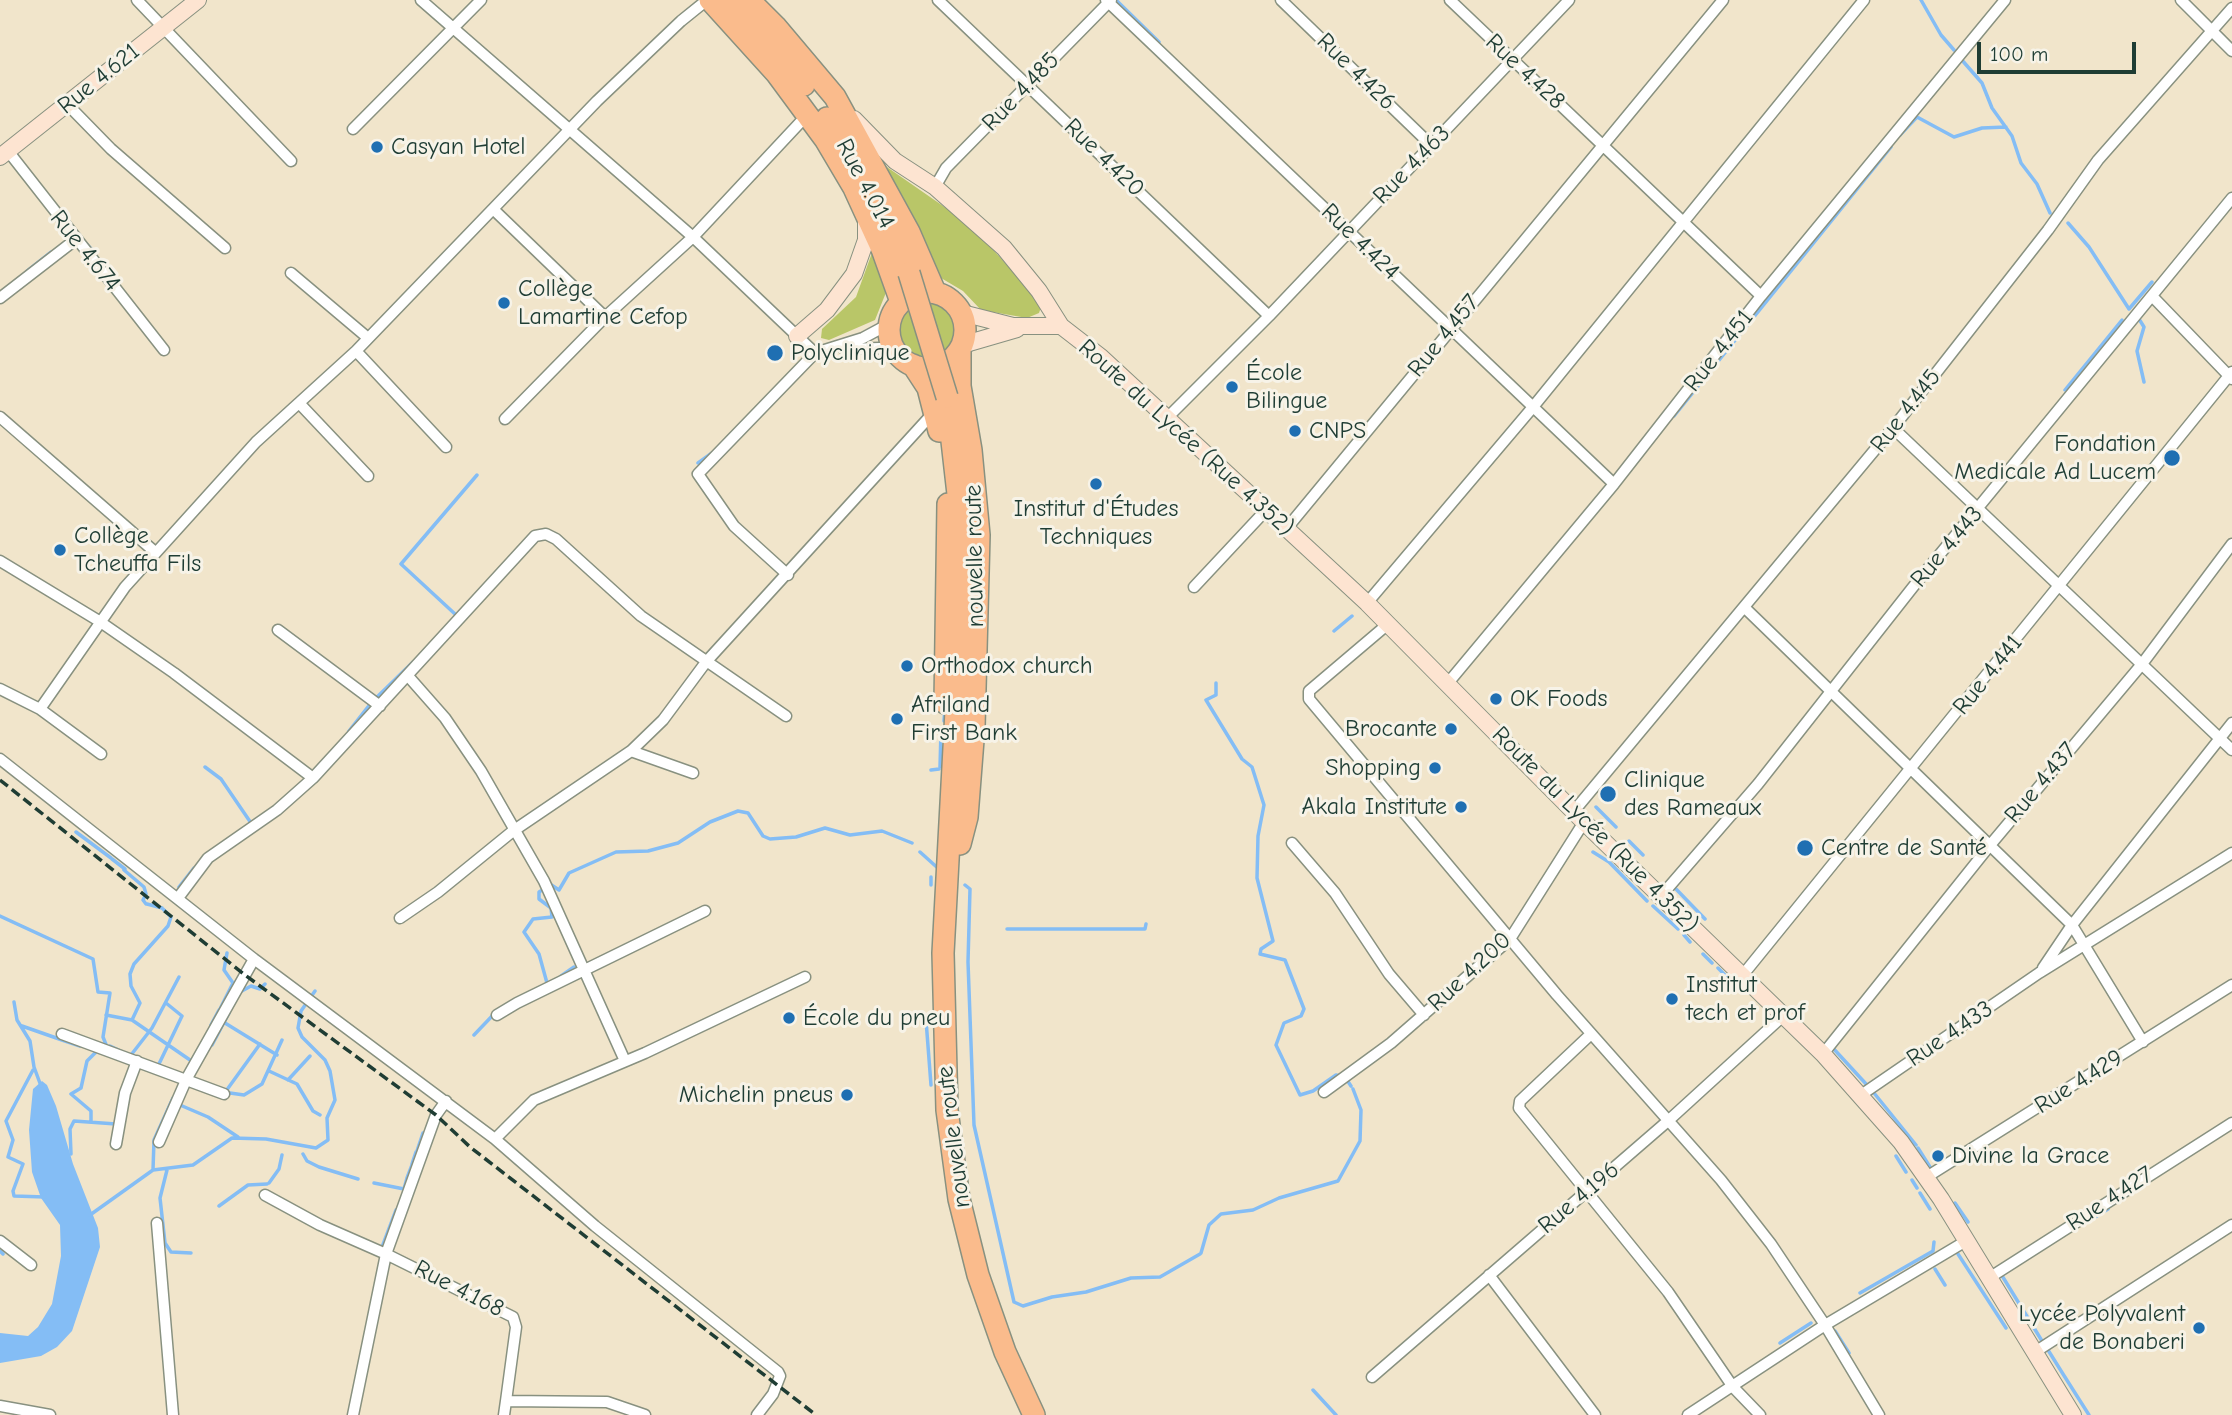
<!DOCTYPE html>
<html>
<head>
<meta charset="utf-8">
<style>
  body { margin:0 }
  #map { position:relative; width:2232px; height:1415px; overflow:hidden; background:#f1e5cb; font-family:"Comic Neue",sans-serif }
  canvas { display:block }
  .scale { position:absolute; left:1977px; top:42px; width:159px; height:32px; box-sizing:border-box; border:4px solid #1f3d34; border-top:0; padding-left:9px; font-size:21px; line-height:24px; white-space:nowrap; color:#1f3d34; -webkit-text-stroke:5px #f7f3e8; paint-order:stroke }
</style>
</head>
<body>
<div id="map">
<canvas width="2232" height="1415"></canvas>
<div class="scale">100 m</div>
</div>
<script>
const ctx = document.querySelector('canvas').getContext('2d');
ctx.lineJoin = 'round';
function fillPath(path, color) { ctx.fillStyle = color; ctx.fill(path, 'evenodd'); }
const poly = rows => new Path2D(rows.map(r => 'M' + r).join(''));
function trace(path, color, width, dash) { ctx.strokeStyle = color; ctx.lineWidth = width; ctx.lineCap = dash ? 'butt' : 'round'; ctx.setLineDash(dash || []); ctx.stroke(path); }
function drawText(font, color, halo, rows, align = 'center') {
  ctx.font = font + ' "Comic Neue",sans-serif'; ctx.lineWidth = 6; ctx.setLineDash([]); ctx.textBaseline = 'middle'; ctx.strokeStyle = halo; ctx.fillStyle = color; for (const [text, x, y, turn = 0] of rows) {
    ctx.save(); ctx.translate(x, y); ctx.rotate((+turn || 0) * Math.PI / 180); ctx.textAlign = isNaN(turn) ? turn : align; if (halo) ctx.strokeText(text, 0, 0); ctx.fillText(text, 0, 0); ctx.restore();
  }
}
const green = poly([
  [884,165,956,215,986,242,1029,289,1041,307,1039,313,1027,318,981,310,963,291,941,278,935,272],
  [873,250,887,290,875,320,829,340,821,338,822,329,856,297],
  '897 330a30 30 0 1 1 60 0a30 30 0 1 1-60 0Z'
]);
const water = poly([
  [42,1081,47,1085,56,1106,73,1164,98,1228,100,1247,72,1331,57,1347,41,1356,0,1363,0,1333,28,1336,38,1327,52,1304,61,1256,60,1225,41,1198,32,1172,29,1130,33,1089]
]);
const stream = poly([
  [1116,0,1159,42],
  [1921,0,1941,35,1954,50],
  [1961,59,1982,83,1992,108,2012,136,2021,163,2037,184,2050,213],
  [1900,135,1917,117,1954,137,1982,128,2006,127],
  [2068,223,2089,247,2129,309,2152,282],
  [78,235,95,253],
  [27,271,51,252],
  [2139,319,2144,327,2137,351,2144,382],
  [2065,390,2122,320],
  [1674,416,1891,147],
  [698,463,712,453],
  [455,614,401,564,477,475],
  [1334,631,1352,616],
  [1216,683,1216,695,1206,700,1242,759,1252,767,1264,805,1258,836,1257,878,1273,941,1261,949,1260,954,1285,960,1304,1009,1301,1016,1284,1023,1276,1045,1300,1095,1313,1091,1336,1075,1345,1077,1351,1086],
  [375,699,413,662],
  [944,721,945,709],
  [349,731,371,703],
  [205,767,221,779,251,823],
  [940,767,941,731],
  [931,770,939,769],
  [1596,807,1616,827],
  [76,832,111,858],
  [1629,841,1643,855],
  [920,852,940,870],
  [1593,852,1609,862,1647,901],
  [112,859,125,869],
  [124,870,144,887,146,894,143,900,146,904],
  [550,884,559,890,569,873,616,852,648,851,678,843,710,822,738,811,748,813,763,836,770,839,796,837,825,828,850,835,882,831,912,843],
  [931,885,931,877],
  [965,885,970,889,968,962,974,1125,1014,1302,1023,1306,1052,1297,1086,1292,1131,1278,1160,1277,1200,1254],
  [179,887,194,868],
  [544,889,539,892,539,899,551,908,552,917,533,919,524,932,539,954,547,983],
  [1676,889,1705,919],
  [147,904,162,908],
  [1653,906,1678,929],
  [0,916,93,959,98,992,110,993,103,1037,107,1047],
  [1007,929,1145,929,1146,924],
  [1684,935,1690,942],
  [1703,954,1712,963],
  [1718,968,1726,976],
  [561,976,574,967],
  [240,992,251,986,260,989,265,984],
  [14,1002,17,1020,30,1041,34,1067,41,1086],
  [220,1009,233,983,224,970,227,953],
  [106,1015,132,1020,190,1060],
  [132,1020,140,1003,131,986,130,974,134,964,168,926,171,917,163,909],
  [926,1020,931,1085],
  [225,1023,277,1055],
  [211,1025,219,1010],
  [22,1026,62,1040],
  [474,1035,494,1014],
  [62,1040,80,1046],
  [212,1045,229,1013],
  [110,1046,131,1056],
  [1832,1047,1867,1085],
  [131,1055,152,1028,179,977],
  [158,1066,182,1016,166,1003],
  [33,1070,6,1121,13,1140,8,1157,23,1164,13,1191,14,1196,45,1197],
  [269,1071,297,1084,313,1111,320,1115],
  [288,1080,310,1056],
  [178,1088,195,1055],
  [223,1091,226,1091,260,1044],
  [230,1093,244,1095,262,1084,282,1040],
  [1874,1093,1916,1145],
  [180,1105,208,1117,238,1137],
  [91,1122,91,1111,71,1094,81,1088,87,1061,97,1051],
  [1918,1148,1930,1167],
  [417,1151,423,1133],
  [71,1154,70,1129,74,1121,116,1124],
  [303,1154,307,1161,319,1167,358,1179],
  [1896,1156,1906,1172],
  [412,1164,416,1152],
  [153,1170,193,1165,232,1138,266,1139,316,1148,328,1140,327,1118,335,1100,330,1071,325,1060,302,1037,298,1028,301,1011,315,991],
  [167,1170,160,1198,165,1243,171,1252,191,1253],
  [407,1178,412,1165],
  [1912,1180,1917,1188],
  [269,1183,279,1169,282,1155],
  [374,1183,404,1189,407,1178],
  [1920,1193,1930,1209],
  [1955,1203,1968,1222],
  [219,1206,248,1185,267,1184],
  [90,1215,153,1170,154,1140,173,1098],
  [2092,1219,2108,1209],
  [382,1247,396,1210],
  [0,1251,3,1254],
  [1201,1253,1209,1225,1221,1214,1253,1210,1279,1198,1338,1181,1360,1141,1361,1110,1353,1089],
  [1958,1254,2006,1328],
  [1935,1269,1945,1285],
  [2001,1274,2042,1341],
  [1860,1293,1933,1251,1934,1242],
  [1835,1331,1849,1353],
  [1780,1343,1811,1323],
  [2048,1350,2063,1374],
  [2063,1374,2089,1415],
  [1313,1390,1336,1415]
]);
const street = poly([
  [137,0,291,161],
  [421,0,693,237,815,353],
  [938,0,1269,316],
  [1106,0,1614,484],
  [1281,0,1431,145],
  [1450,0,1761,296],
  [2181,0,2232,51],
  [68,105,111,149,225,248],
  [353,129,481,0],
  [8,151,164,350],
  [935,187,946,168,1111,0],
  [493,209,605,317,693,237,808,114],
  [291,273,368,338],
  [2152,296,2232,379],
  [0,298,75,240],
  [844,349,880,348,897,354],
  [356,351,446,447],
  [299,403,368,476],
  [0,417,155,552],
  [505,419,605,317],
  [1166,419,1269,316,1569,0],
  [1893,428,2232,750],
  [1287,528,1723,0],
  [0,561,99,621,174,673,313,778],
  [788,575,734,526,698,474,815,353,863,338,889,324],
  [1194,587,1267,509],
  [1367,603,1533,407,1864,0],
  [1745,608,2072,925,2143,1042],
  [1388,624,1309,691,1309,699,1557,995,1721,1180,1771,1244,1825,1325,1879,1415],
  [278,630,380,706],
  [408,676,445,718,481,771,544,881,625,1061],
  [1448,683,1614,484,1761,296,2005,0],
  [0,689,40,709,101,754],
  [40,709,125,587,256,442,356,351,597,101,681,21,707,0],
  [631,751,693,773],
  [0,759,254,959,495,1139,595,1226,778,1372,780,1376,773,1394,757,1415],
  [1574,811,1893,428,2048,230,2098,160,2232,8],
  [1292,843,1335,893,1389,974,1424,1015],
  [1661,896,1758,784,1913,587,2232,198],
  [178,898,208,858,277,810,313,778,535,536,546,534,556,539,641,616,786,716],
  [400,918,438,892,513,831,631,751,663,720,706,662,934,412],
  [2043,968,2072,925,2232,723],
  [1742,976,2232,372],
  [497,1015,517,1003,705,911],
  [62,1034,224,1094],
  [1591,1034,1520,1101,1519,1108,1668,1292,1733,1387,1760,1415],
  [1823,1054,1991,844,2142,664,2232,544],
  [1324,1092,1391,1043,1510,939,1584,822],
  [1861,1095,2039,973,2232,853],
  [495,1139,534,1100,645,1053,805,977],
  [159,1142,187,1078,254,959],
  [116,1144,125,1093,137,1061],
  [1925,1178,2232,985],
  [265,1195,320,1225,386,1254,436,1115,446,1101],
  [157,1223,173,1415],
  [0,1241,31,1265],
  [1489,1275,1595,1415],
  [1989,1278,2232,1123],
  [2035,1352,2232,1225],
  [1372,1377,1669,1120,1783,1016],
  [0,1406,50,1415],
  [353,1415,386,1254,513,1317,516,1327,506,1401,607,1402,645,1415],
  [504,1415,506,1401],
  [1688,1415,1825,1325,1966,1241]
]);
const secondary = poly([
  [854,119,895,161,935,187,1004,248,1039,291,1061,326],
  [0,157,198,0],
  [962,313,1013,326,1061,326,1101,357,1367,603,1584,822,1823,1054,1901,1142,1941,1199,2073,1415],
  [797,336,827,310,854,274,866,240,866,220],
  [962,345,1017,329]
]);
const highway = poly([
  [710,0,777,74,825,139,854,188,882,249,901,302],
  [730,0,804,85],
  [749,0,776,27,835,97,909,232,935,292],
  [827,118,849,150,882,209,909,273],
  '889 330a38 38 0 1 1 76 0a38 38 0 1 1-76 0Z',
  [960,350,960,386,971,450,979,535,974,727,967,817,960,844],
  [913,365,928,388,939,431],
  [947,397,964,547,961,676,957,692,943,953,947,1110,959,1199,978,1275,1005,1352,1034,1415],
  [945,703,948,504]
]);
const rail = poly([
  [0,780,245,975,436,1115,470,1147,816,1415]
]);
const highwayBridge = poly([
  [909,273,947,397]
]);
const markers = [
  [377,147,7,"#1f6fb2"],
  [504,303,7,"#1f6fb2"],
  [775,353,9,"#1f6fb2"],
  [1232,387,7,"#1f6fb2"],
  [1295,431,7,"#1f6fb2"],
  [2172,458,9,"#1f6fb2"],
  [1096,484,7,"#1f6fb2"],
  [60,550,7,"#1f6fb2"],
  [907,666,7,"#1f6fb2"],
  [1496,699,7,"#1f6fb2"],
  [897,719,7,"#1f6fb2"],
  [1451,729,7,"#1f6fb2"],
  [1435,768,7,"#1f6fb2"],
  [1608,794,9,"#1f6fb2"],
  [1461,807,7,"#1f6fb2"],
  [1805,848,9,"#1f6fb2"],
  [1672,999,7,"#1f6fb2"],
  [789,1018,7,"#1f6fb2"],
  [847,1095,7,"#1f6fb2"],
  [1938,1156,7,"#1f6fb2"],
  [2199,1328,7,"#1f6fb2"]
];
const streetNames = [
  ["Rue 4.426",1356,72,44],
  ["Rue 4.428",1525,72,43],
  ["Rue 4.621",99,79,-39],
  ["Rue 4.485",1021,92,-46],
  ["Rue 4.420",1104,158,44],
  ["Rue 4.463",1412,165,-46],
  ["Rue 4.014",865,184,62],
  ["Rue 4.424",1360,242,44],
  ["Rue 4.674",85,251,51],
  ["Rue 4.457",1444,336,-51],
  ["Rue 4.451",1719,351,-52],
  ["Rue 4.445",1906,411,-52],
  ["Route du Lycée (Rue 4.352)",1186,438,42],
  ["Rue 4.443",1947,547,-50],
  ["nouvelle route",975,556,-91],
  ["Rue 4.441",1988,675,-51],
  ["Rue 4.437",2041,783,-50],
  ["Route du Lycée (Rue 4.352)",1595,830,45],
  ["Rue 4.200",1470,972,-43],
  ["Rue 4.433",1950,1034,-34],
  ["Rue 4.429",2079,1082,-32],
  ["nouvelle route",954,1137,-97],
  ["Rue 4.196",1579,1198,-40],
  ["Rue 4.427",2110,1199,-33],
  ["Rue 4.168",459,1289,27]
];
const poiNames = [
  ["Casyan Hotel",391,147],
  ["Collège",518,289],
  ["Lamartine Cefop",518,317],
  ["Polyclinique",791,353],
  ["École",1246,373],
  ["Bilingue",1246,401],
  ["CNPS",1309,431],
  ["Fondation",2156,444,"right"],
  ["Medicale Ad Lucem",2156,472,"right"],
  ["Institut d'Études",1096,509,"center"],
  ["Techniques",1096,537,"center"],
  ["Collège",74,536],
  ["Tcheuffa Fils",74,564],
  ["Orthodox church",921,666],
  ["OK Foods",1510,699],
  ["Afriland",911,705],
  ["First Bank",911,733],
  ["Brocante",1437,729,"right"],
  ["Shopping",1421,768,"right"],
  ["Clinique",1624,780],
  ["des Rameaux",1624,808],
  ["Akala Institute",1447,807,"right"],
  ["Centre de Santé",1821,848],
  ["Institut",1686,985],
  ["tech et prof",1686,1013],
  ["École du pneu",803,1018],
  ["Michelin pneus",833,1095,"right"],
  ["Divine la Grace",1952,1156],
  ["Lycée Polyvalent",2185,1314,"right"],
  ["de Bonaberi",2185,1342,"right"]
];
fillPath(green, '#b9c668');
fillPath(water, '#84bdf5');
trace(stream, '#84bdf5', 3.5);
trace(street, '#889180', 13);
trace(secondary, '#889180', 18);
trace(highway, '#889180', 24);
trace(street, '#fff', 10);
trace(secondary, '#fde4d1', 16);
trace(highway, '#fabb8c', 21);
trace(rail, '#1f3d34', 3.5, [10, 5]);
trace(highwayBridge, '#889180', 24, []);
trace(highwayBridge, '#fabb8c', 21);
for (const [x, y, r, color] of markers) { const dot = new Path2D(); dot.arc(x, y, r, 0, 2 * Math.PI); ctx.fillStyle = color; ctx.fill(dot); trace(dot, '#f7f3e8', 2.5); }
drawText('24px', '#1f3d34', '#f7f3e8', streetNames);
drawText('24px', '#1f3d34', '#f7f3e8', poiNames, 'left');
</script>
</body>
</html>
